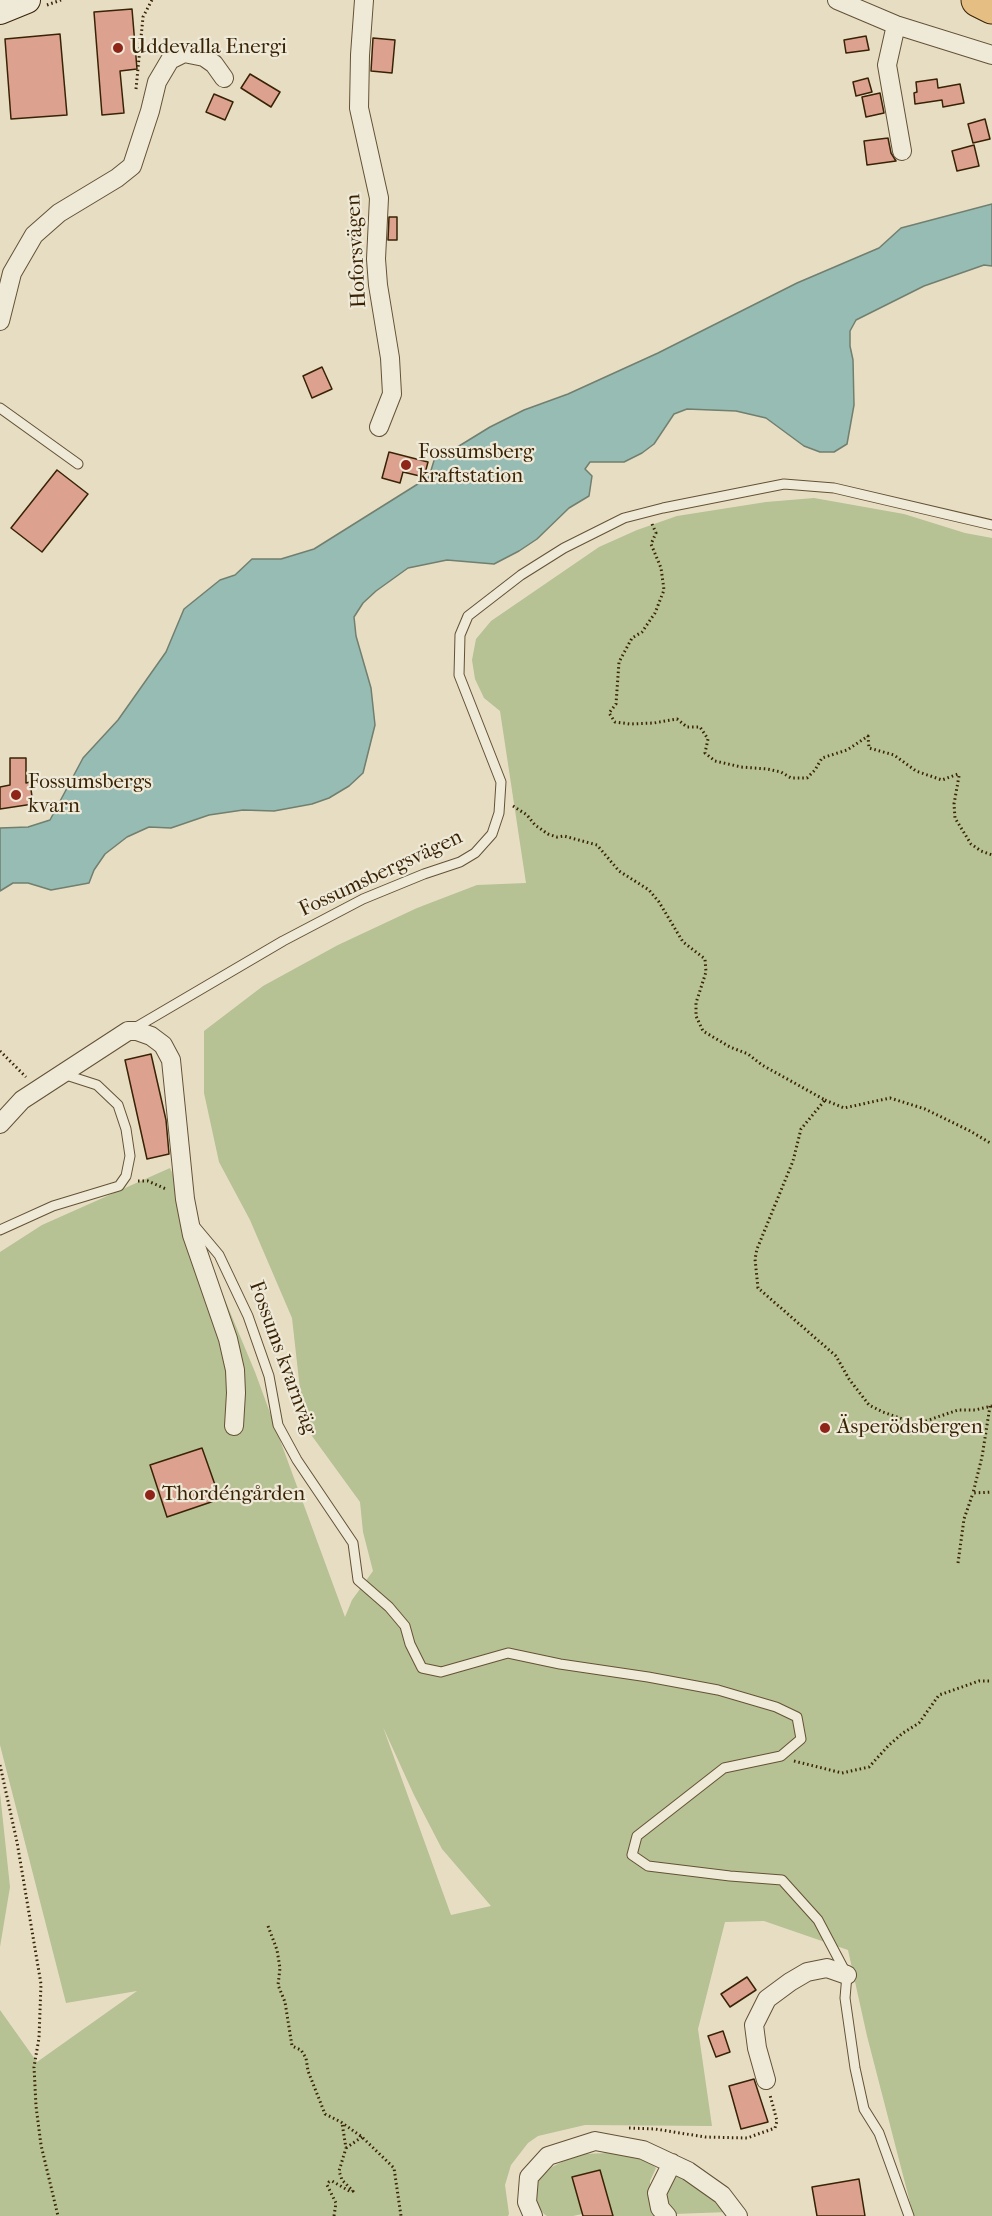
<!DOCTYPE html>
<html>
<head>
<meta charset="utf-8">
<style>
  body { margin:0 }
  canvas { display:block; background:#e7ddc3 }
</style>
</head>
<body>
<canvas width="992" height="2216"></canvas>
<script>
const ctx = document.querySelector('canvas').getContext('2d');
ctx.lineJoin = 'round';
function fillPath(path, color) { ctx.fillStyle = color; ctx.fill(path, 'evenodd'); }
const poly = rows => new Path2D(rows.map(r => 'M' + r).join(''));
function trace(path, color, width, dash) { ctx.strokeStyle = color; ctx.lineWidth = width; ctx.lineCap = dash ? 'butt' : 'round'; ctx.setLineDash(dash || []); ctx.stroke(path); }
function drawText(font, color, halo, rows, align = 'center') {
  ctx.font = font + ' "IM FELL French Canon",serif'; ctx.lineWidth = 4.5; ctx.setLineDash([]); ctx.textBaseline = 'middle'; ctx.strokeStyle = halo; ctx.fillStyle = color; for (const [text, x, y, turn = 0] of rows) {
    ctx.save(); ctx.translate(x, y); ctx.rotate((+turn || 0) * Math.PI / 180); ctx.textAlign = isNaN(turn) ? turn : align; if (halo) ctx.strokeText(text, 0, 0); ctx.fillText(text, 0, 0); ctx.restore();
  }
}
const green = poly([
  [814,498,904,514,965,533,992,538,992,2216,911,2216,912,2210,867,2036,848,1950,764,1921,725,1922,698,2029,712,2126,585,2125,538,2136,528,2143,511,2165,505,2185,509,2214,508,2216,0,2216,0,2010,37,2062,137,1991,66,2003,0,1745,0,1252,42,1225,170,1168,255,1372,345,1617,352,1600,373,1571,363,1532,360,1502,304,1425,292,1318,250,1220,219,1162,204,1093,204,1031,263,986,338,945,417,908,477,885,526,883,500,711,484,698,475,679,472,660,476,639,491,621,599,547,637,530,677,516,766,502],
  [383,1727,414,1795,442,1849,491,1906,451,1915],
  [0,1793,10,1887,0,1947],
  [608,2153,638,2157,649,2162,656,2168,650,2181,650,2198,655,2216,613,2216,600,2170,572,2178,582,2214,573,2216,547,2216,544,2214,535,2202,534,2189,539,2179,552,2167,568,2159,583,2154],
  [674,2177,686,2177,718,2197,728,2212,674,2214,664,2202,665,2187]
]);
const water = poly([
  [992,204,992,266,984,265,924,286,856,320,850,331,850,346,853,360,854,405,847,444,834,452,820,452,804,446,766,418,736,411,687,409,674,414,654,444,642,453,624,462,590,462,585,469,592,476,589,496,569,508,537,539,519,551,494,564,447,560,408,568,376,591,363,603,354,617,356,636,371,688,375,725,363,773,349,786,329,798,312,804,274,811,243,810,209,815,171,828,149,827,127,837,105,854,94,870,89,883,51,890,28,883,13,883,0,891,0,828,28,827,50,820,83,758,118,720,166,652,184,609,220,580,235,575,252,559,281,559,314,549,429,477,436,454,446,454,490,427,524,410,568,394,658,353,797,283,879,248,901,228,992,204]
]);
const building = poly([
  [132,9,137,69,120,71,124,113,102,115,94,12,132,9],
  [60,34,67,115,11,119,5,39,60,34],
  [866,36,869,50,846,53,844,40,866,36],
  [373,38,395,40,392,73,371,71,373,38],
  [250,74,280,92,271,107,241,88,250,74],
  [868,78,872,92,856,96,853,82,868,78],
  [937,79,938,88,960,84,964,103,943,107,942,100,915,104,914,93,917,92,916,82,937,79],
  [880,93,884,113,866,117,862,97,880,93],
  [214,94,233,102,225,120,206,112,214,94],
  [985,119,990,139,973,143,968,124,985,119],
  [888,138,891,153,896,161,867,165,864,141,888,138],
  [974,145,979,166,957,171,952,151,974,145],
  [389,217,397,217,397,240,388,240,389,217],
  [322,367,332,389,312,398,303,376,322,367],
  [389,452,428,462,424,477,403,472,400,483,382,478,389,452],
  [57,470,88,494,42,552,11,528,57,470],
  [10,758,26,758,26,783,30,782,33,804,0,809,0,787,10,785,10,758],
  [151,1054,166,1120,169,1154,147,1159,125,1060,151,1054],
  [202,1448,220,1499,167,1517,150,1465,202,1448],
  [747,1977,756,1990,730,2007,721,1994,747,1977],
  [723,2031,730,2052,716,2057,708,2036,723,2031],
  [754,2079,768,2122,741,2129,729,2086,754,2079],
  [600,2170,613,2216,583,2216,572,2177,600,2170],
  [859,2179,865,2216,817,2216,812,2187,859,2179]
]);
const path = poly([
  [47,5,61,0],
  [136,89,143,17,152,0],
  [652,524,656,533,651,544,661,568,664,590,655,613,642,632,632,638,619,662,616,704,609,713,615,722,630,724,654,723,677,719,687,727,700,727,708,739,705,753,715,761,741,767,767,769,781,772,791,778,807,778,815,770,822,758,847,750,868,736,869,748,894,755,916,771,942,780,958,774,959,776,954,804,955,818,971,844,981,851,992,855],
  [513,806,527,815,535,825,548,834,557,837,564,836,597,845,619,871,649,890,659,902,683,942,705,959,706,972,696,1003,696,1016,703,1031,730,1047,748,1054,762,1065,825,1100,801,1129,793,1161,757,1249,755,1259,758,1288,836,1356,849,1379,869,1405,883,1412,917,1424,958,1410,975,1410,992,1406],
  [0,1051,26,1077],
  [825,1100,844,1108,890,1098,925,1109,970,1131,992,1144],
  [138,1181,148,1181,166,1189],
  [990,1406,982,1457,973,1493,992,1492],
  [958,1563,964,1519,973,1493],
  [794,1761,842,1773,869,1767,889,1745,903,1733,919,1723,939,1695,979,1681,992,1681],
  [0,1765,17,1842,41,1984,39,2038,34,2067,36,2106,41,2145,58,2216],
  [268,1926,277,1950,280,1968,278,1985,285,2002,292,2046,301,2050,306,2058,308,2071,325,2114,341,2122,362,2137,394,2168,401,2216],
  [629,2128,655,2129,705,2137,747,2138,775,2128,777,2121,770,2095],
  [346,2148,362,2137],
  [334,2216,336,2203,327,2185,329,2182,332,2181,351,2192,353,2191,342,2180,339,2171,346,2148,342,2123]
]);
const lane = poly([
  [0,408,78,464],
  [133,1029,283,941,363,899,424,874,460,862,475,853,492,834,499,813,501,782,459,675,460,635,468,616,521,575,564,548,624,518,663,508,784,484,834,488,992,525],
  [193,1224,219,1255,248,1316,269,1376,278,1425,297,1460,353,1543,358,1580,389,1607,405,1626,410,1644,422,1668,441,1672,508,1653,560,1664,648,1677,718,1690,776,1707,797,1717,801,1739,781,1756,724,1768,637,1836,632,1855,648,1866,730,1876,782,1880,818,1920,847,1975,845,1998,855,2068,864,2109,879,2133,909,2216],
  [0,1230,53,1206,119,1186,126,1176,130,1156,126,1129,118,1105,97,1085,63,1074]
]);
const street = poly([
  [364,0,360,55,359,108,379,198,376,259,378,285,390,358,392,394,379,427],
  [837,0,896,25,992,55],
  [896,25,887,65,902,151],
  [0,321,12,273,34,235,59,213,117,178,132,166,150,111,157,82,170,60,184,53,204,57,214,64,224,78],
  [0,1124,22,1100,128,1031,137,1031,151,1036,163,1045,171,1060,185,1199,192,1235,228,1339,235,1370,236,1393,234,1426],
  [766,2080,757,2048,754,2025,767,1999,790,1982,807,1972,827,1968,847,1975],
  [533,2216,527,2202,529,2177,548,2156,595,2141,643,2150,688,2171,722,2195,738,2216],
  [667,2216,660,2208,657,2193,672,2163]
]);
const secondary = poly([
  [0,11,27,0]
]);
const highway = poly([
  [978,0,992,7]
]);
const markers = [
  [118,48,6,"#8f2418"],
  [406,465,6,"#8f2418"],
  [16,795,6,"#8f2418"],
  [825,1428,6,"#8f2418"],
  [150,1495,6,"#8f2418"]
];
const poiNames = [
  ["Uddevalla Energi",130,48],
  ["Fossumsberg",418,453],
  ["kraftstation",418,477],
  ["Fossumsbergs",28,783],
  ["kvarn",28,807],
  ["Äsperödsbergen",837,1428],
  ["Thordéngården",162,1495]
];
const streetNames = [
  ["Hoforsvägen",357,251,-93],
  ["Fossumsbergsvägen",381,874,-25],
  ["Fossums kvarnväg",282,1358,70]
];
fillPath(green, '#b6c194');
fillPath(water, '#97bcb4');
trace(water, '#717f6e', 1.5);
fillPath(building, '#dda18f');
trace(building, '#392305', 1.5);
trace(lane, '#645234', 11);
trace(street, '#645234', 20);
trace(secondary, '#392305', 28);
trace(highway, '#392305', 35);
trace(path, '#392305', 3, [1.5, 3]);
trace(lane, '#efe9d8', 9);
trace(street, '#efe9d8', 18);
trace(secondary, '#efe9d8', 26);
trace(highway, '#e4be82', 33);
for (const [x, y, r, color] of markers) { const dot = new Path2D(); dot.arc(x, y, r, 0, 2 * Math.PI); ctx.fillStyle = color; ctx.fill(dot); trace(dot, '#efe9d8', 2); }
drawText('21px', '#392305', '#efe9d8', poiNames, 'left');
drawText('21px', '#392305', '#efe9d8', streetNames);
</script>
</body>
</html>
